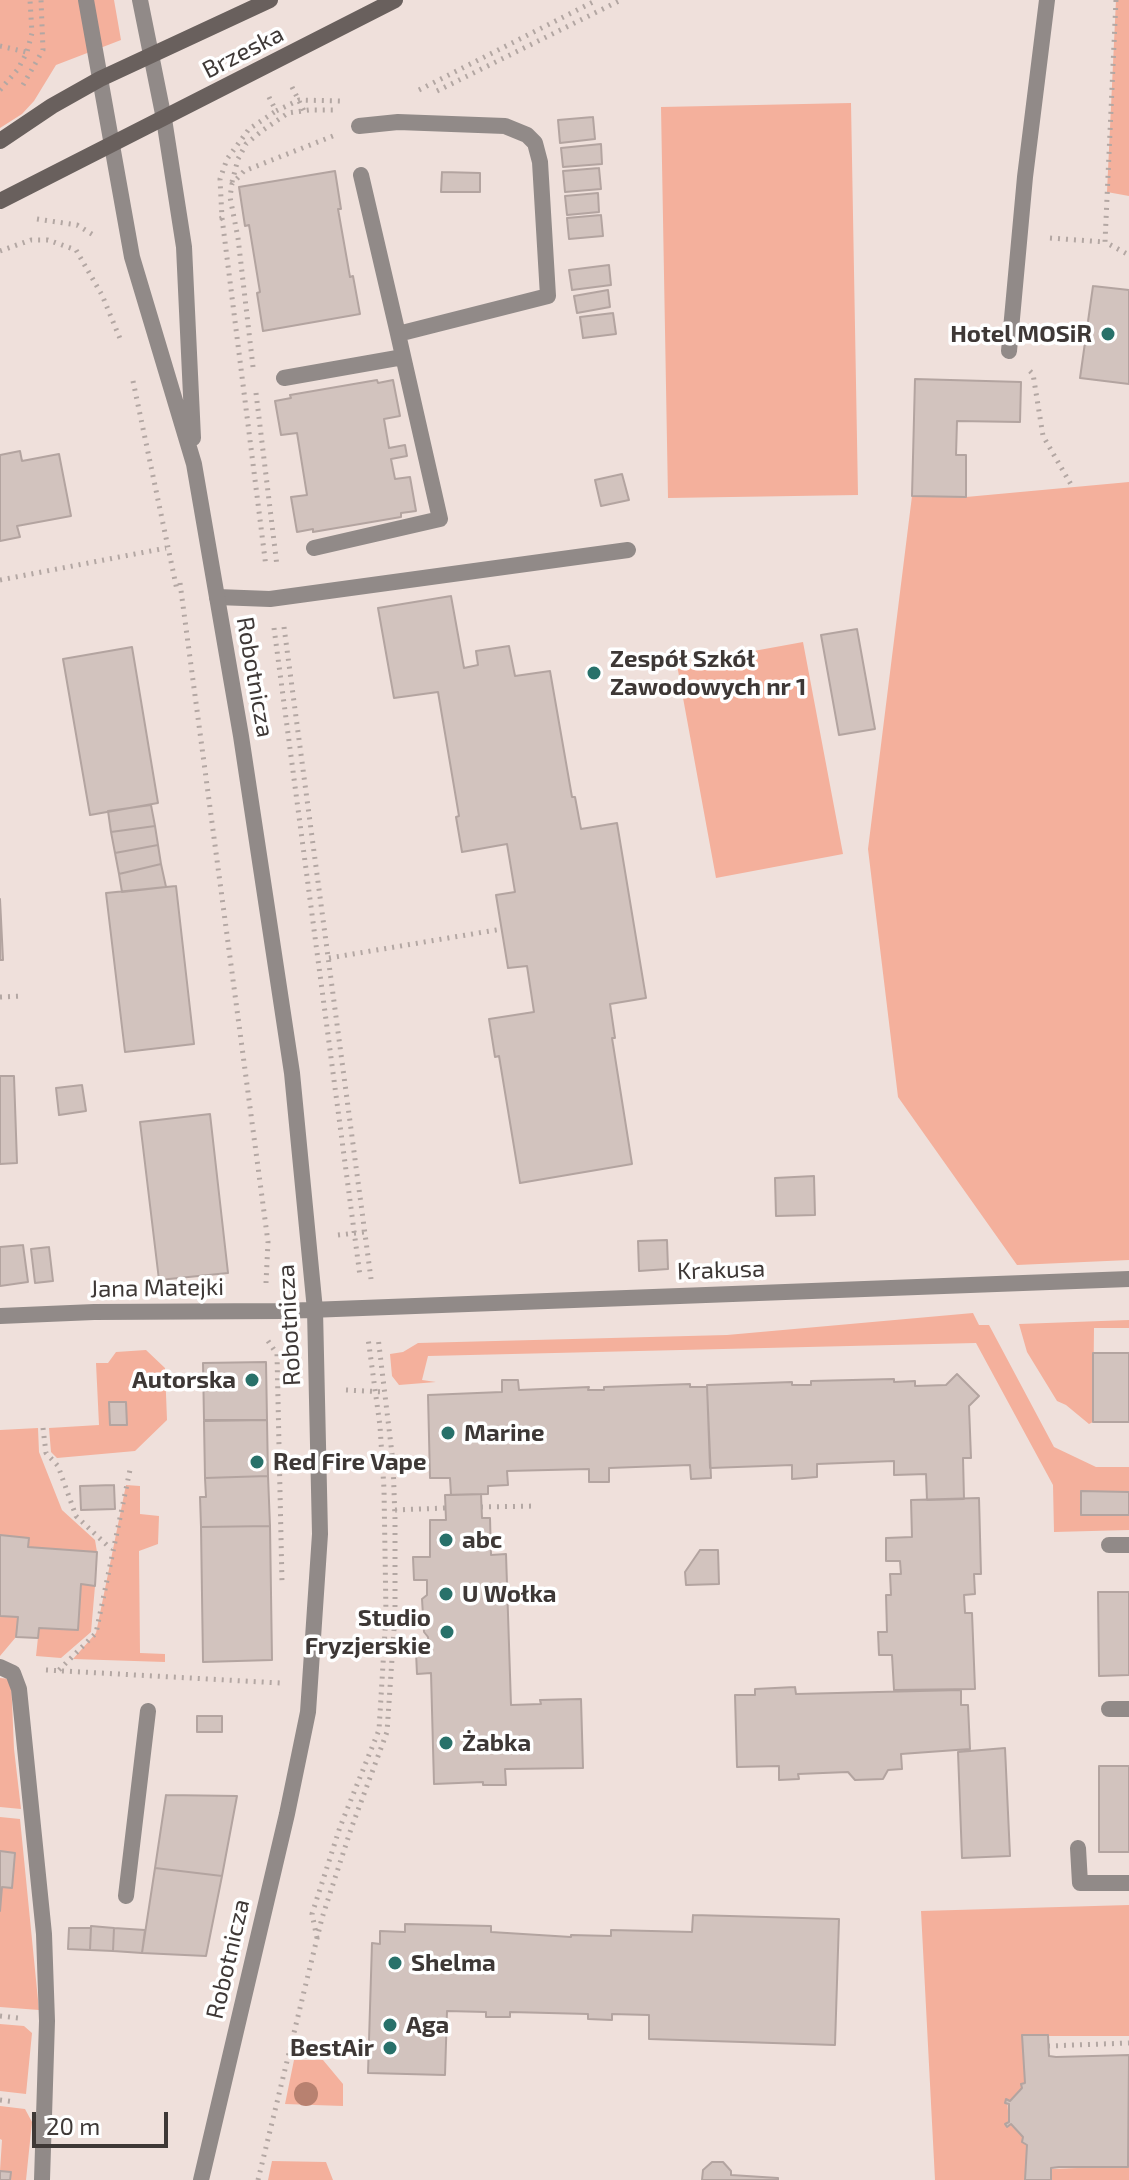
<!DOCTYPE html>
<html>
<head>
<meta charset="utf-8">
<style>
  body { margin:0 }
  #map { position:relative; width:1129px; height:2180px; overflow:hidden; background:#efe0db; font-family:"Exo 2",sans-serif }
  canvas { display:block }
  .scale { position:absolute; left:32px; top:2112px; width:136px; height:36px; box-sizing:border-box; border:4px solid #3e3836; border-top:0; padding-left:10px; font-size:24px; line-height:28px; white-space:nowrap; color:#3e3836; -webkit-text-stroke:6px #fff; paint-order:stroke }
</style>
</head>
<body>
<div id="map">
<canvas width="1129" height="2180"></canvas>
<div class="scale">20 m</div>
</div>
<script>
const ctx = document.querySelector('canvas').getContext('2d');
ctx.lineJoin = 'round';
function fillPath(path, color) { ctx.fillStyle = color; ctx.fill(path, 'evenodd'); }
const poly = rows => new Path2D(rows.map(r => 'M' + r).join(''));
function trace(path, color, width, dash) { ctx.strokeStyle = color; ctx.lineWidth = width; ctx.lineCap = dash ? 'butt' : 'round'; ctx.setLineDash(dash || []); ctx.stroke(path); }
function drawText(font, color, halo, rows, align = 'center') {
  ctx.font = font + ' "Exo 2",sans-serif'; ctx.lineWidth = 7; ctx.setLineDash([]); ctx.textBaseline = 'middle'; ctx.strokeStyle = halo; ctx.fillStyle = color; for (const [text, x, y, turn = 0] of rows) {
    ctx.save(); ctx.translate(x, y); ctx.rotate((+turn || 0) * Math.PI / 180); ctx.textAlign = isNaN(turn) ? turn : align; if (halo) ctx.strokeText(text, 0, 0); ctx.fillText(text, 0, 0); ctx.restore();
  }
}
const green = poly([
  [0,0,114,0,121,40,56,65,34,101,22,114,0,128],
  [1116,0,1129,0,1129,196,1107,192],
  [851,103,858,495,668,498,661,107],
  [1129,482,1129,1260,1017,1265,898,1097,868,849,912,496,966,497],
  [803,642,843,854,716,878,677,665],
  [973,1313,979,1325,989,1325,1054,1447,1096,1467,1129,1467,1129,1530,1054,1532,1053,1485,976,1343,428,1356,422,1380,436,1382,399,1385,392,1376,390,1354,403,1352,418,1343,727,1335],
  [1129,1320,1129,1328,1094,1328,1093,1422,1089,1424,1066,1405,1057,1401,1027,1352,1019,1324],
  [146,1350,165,1368,167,1420,135,1451,57,1458,51,1452,49,1428,99,1425,96,1363,108,1363,116,1352],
  [38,1428,39,1452,62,1510,95,1540,97,1552,28,1547,29,1538,0,1535,0,1430],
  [126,1485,140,1486,140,1514,159,1516,158,1544,139,1551,140,1653,165,1654,165,1662,73,1659,96,1633],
  [81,1584,95,1586,91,1632,61,1658,36,1656,39,1628,77,1630],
  [0,1616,18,1617,16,1637,0,1656],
  [0,1678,11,1679,14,1749,21,1809,0,1807],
  [0,1817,20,1819,39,2010,0,2007,0,1911,2,1887,12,1888,15,1853,0,1851],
  [1129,1905,1129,2036,1022,2036,1025,2083,1021,2084,1022,2088,1010,2101,1007,2099,1009,2122,1005,2124,1007,2127,1011,2124,1023,2137,1022,2142,1027,2145,1025,2180,935,2180,921,1911],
  [0,2024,24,2026,32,2033,26,2094,0,2091],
  [294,2060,323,2060,343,2084,343,2106,285,2104],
  [0,2106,25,2109,32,2122,26,2180,10,2180,11,2172,0,2171,2,2140,0,2139],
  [272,2161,326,2162,333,2180,268,2180],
  [1129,2166,1129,2180,1051,2180,1051,2169]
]);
const building = poly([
  [593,117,595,139,560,143,558,120,593,117],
  [601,144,602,164,563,167,561,148,601,144],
  [599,168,601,189,565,192,563,171,599,168],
  [335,171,341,209,338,209,350,277,353,276,360,314,263,331,257,293,260,292,249,225,245,226,239,187,335,171],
  [442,172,480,173,480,192,441,192,442,172],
  [598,193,599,212,567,215,565,196,598,193],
  [601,215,603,236,569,239,567,218,601,215],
  [609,265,611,285,572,290,569,270,609,265],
  [1093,286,1129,290,1129,384,1080,378,1093,286],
  [608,290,610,307,577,313,574,296,608,290],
  [613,313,616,334,583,338,580,317,613,313],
  [915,379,1021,382,1020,422,957,421,956,455,966,455,966,497,912,496,915,379],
  [377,380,378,383,393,380,400,416,384,419,389,448,405,445,407,456,391,459,395,479,410,477,416,511,401,513,401,517,313,532,313,529,297,532,291,497,307,495,297,433,281,435,275,401,291,398,290,395,377,380],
  [20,451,22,461,59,454,71,516,17,526,20,537,0,541,0,455,20,451],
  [622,474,629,500,601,506,595,480,622,474],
  [451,596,464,668,478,665,476,651,509,646,515,676,550,671,572,797,575,797,581,829,617,823,646,998,610,1004,615,1038,612,1038,632,1164,520,1183,499,1056,495,1057,489,1019,534,1012,527,966,508,968,496,895,515,892,507,844,462,852,456,817,459,816,438,692,394,698,378,608,451,596],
  [857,629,875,729,839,735,821,635,857,629],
  [132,647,158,803,90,815,63,659,132,647],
  [151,805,155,826,111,832,108,811,151,805],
  [155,826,158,845,115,853,111,832,155,826],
  [158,845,161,864,119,874,115,853,158,845],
  [161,864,166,887,122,892,119,874,161,864],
  [176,886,194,1044,125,1052,106,893,176,886],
  [0,899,3,960,0,960,0,899],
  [0,1076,14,1076,17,1163,0,1164,0,1076],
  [82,1085,86,1111,59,1115,56,1088,82,1085],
  [210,1114,228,1273,159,1280,140,1122,210,1114],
  [814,1176,815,1215,776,1216,775,1178,814,1176],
  [667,1240,668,1269,639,1271,638,1241,667,1240],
  [23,1245,28,1282,0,1286,0,1247,23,1245],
  [49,1247,53,1281,35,1283,31,1249,49,1247],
  [1093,1353,1129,1353,1129,1422,1093,1422,1093,1353],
  [266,1362,267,1420,204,1420,203,1363,266,1362],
  [957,1374,979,1396,969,1406,971,1458,963,1458,964,1499,927,1500,926,1474,894,1475,894,1461,817,1464,817,1477,792,1479,792,1465,710,1468,707,1385,792,1382,792,1385,811,1385,811,1381,894,1379,894,1382,915,1381,915,1386,946,1385,957,1374],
  [502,1380,518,1380,519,1390,589,1387,588,1390,604,1390,604,1387,690,1384,690,1387,707,1387,711,1478,691,1479,690,1465,609,1468,609,1482,589,1482,589,1469,507,1471,508,1485,488,1486,488,1494,451,1495,450,1478,430,1478,428,1395,502,1392,502,1380],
  [109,1402,126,1402,127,1425,110,1425,109,1402],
  [267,1420,268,1476,205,1478,204,1421,267,1420],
  [268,1476,270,1526,201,1527,200,1497,206,1497,205,1478,268,1476],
  [114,1485,115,1509,81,1510,80,1486,114,1485],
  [1081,1491,1129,1492,1129,1515,1081,1515,1081,1491],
  [481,1494,482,1518,490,1518,491,1555,506,1554,511,1705,541,1704,540,1700,581,1699,583,1768,505,1769,506,1785,483,1785,483,1782,434,1784,431,1673,417,1674,416,1652,429,1652,428,1637,424,1632,422,1599,427,1595,427,1580,414,1580,413,1557,430,1557,430,1520,446,1520,445,1495,481,1494],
  [979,1498,981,1574,974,1574,975,1594,964,1595,965,1613,972,1613,975,1689,894,1690,892,1655,879,1655,878,1632,887,1632,886,1595,891,1595,890,1574,901,1574,900,1561,886,1561,886,1538,912,1537,911,1500,979,1498],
  [270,1526,272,1660,203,1662,201,1527,270,1526],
  [0,1535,29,1538,28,1547,97,1552,95,1586,81,1584,78,1630,39,1628,38,1638,16,1637,18,1617,0,1616,0,1535],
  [700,1550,718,1550,719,1584,686,1585,685,1572,700,1550],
  [1098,1592,1129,1592,1129,1675,1099,1676,1098,1592],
  [795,1687,796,1694,961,1690,961,1705,968,1705,970,1749,901,1754,902,1769,888,1770,883,1779,855,1780,848,1772,798,1774,799,1779,779,1780,779,1766,737,1767,735,1695,755,1695,755,1689,795,1687],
  [197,1716,222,1716,222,1732,197,1732,197,1716],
  [1005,1748,1010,1856,962,1858,958,1752,1005,1748],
  [1099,1766,1129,1766,1129,1852,1099,1852,1099,1766],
  [166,1795,237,1796,222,1876,155,1868,166,1795],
  [0,1851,15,1853,12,1888,2,1887,0,1911,0,1851],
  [155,1868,222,1876,206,1956,142,1953,155,1868],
  [693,1915,839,1919,835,2045,649,2039,649,2015,612,2014,612,2020,588,2019,588,2014,510,2012,510,2017,486,2017,486,2012,447,2011,445,2075,368,2073,372,1943,380,1944,380,1931,405,1932,405,1924,491,1926,491,1932,571,1937,571,1935,611,1936,611,1930,692,1932,693,1915],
  [91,1926,114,1928,113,1951,90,1950,91,1926],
  [69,1928,91,1928,90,1950,68,1949,69,1928],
  [114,1928,145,1930,142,1953,113,1951,114,1928],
  [1022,2035,1048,2035,1049,2056,1056,2057,1129,2055,1128,2167,1059,2167,1051,2168,1051,2180,1025,2180,1027,2145,1022,2142,1023,2137,1011,2124,1007,2127,1005,2124,1009,2122,1009,2104,1005,2103,1006,2099,1010,2101,1022,2088,1021,2084,1025,2083,1022,2035],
  [712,2162,723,2162,731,2171,731,2175,778,2178,778,2180,702,2180,703,2170,712,2162],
  [0,2171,11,2172,10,2180,0,2180,0,2171]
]);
const path = poly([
  [1116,0,1105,242,1129,255],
  [0,46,26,52],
  [23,85,43,50,41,0],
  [292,87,304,111],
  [0,90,18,69,27,52,32,33,30,0],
  [419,90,597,0],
  [437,91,621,0],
  [269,97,276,111,299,100,341,101],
  [232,182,238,159,246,144,263,130,288,113,309,110,333,110],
  [222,218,266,567],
  [37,219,77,225,95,236],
  [220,219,222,218,220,179,227,159,249,129,276,111],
  [1050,238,1105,242],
  [0,251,31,240,48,240,76,250,102,295,121,341],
  [253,367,238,238,230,197,232,184,244,171,333,136],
  [1030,371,1033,374,1043,436,1073,488],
  [133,381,177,590],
  [256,393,277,566],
  [0,580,166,548],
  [180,583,268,1242,266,1283],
  [284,627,371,1279],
  [274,628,360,1276],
  [329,958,502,929],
  [0,997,23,996],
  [338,1235,365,1232],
  [268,1341,277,1354,282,1583],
  [346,1390,385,1392],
  [43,1428,46,1453,58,1466,76,1516,111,1549],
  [481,1507,536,1506],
  [395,1510,445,1508],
  [46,1670,280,1683],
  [59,1670,96,1633,131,1465],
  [317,1938,312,1914,340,1827,379,1730,386,1615,384,1489,380,1426,368,1338],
  [0,2016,18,2018],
  [1048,2046,1129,2043],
  [0,2100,15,2102],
  [258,2180,322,1918,351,1829,387,1732,395,1615,395,1519,393,1462,378,1337]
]);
const lane = poly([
  [359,126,398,122,505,126,527,135,535,143,540,162,548,296,398,334,361,175],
  [1009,351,1025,177,1047,0],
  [284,378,403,357],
  [314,548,440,519,398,334],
  [217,597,270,599,628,550],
  [1109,1545,1129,1545],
  [0,1667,13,1673,19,1689,44,1934,47,2021,42,2180],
  [1109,1709,1129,1709],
  [1078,1848,1080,1883,1129,1883],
  [126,1896,148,1711]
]);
const street = poly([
  [86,0,132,257,194,464,241,736,292,1073,315,1310,320,1534,308,1712,287,1814,201,2180],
  [140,0,164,119,184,247,193,438],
  [0,1316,94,1312,283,1311,1129,1279]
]);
const secondary = poly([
  [0,141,52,106,100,79,270,0],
  [0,201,395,0]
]);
const trees = [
  [306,2094]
];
const markers = [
  [1108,334,8,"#28716a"],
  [594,673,8,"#28716a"],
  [252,1380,8,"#28716a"],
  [448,1433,8,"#28716a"],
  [257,1462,8,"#28716a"],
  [446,1540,8,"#28716a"],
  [446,1594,8,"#28716a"],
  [447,1632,8,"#28716a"],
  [446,1743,8,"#28716a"],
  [395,1963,8,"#28716a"],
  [390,2025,8,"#28716a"],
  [390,2048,8,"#28716a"]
];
const streetNames = [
  ["Brzeska",243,52,-27],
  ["Robotnicza",255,677,80],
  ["Krakusa",721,1270,-2],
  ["Jana Matejki",157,1288,-1],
  ["Robotnicza",289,1325,-93],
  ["Robotnicza",228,1959,-77]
];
const poiNames = [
  ["Hotel MOSiR",1092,334,"right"],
  ["Zespół Szkół",610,659],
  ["Zawodowych nr 1",610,687],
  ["Autorska",236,1380,"right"],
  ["Marine",464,1433],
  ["Red Fire Vape",273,1462],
  ["abc",462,1540],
  ["U Wołka",462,1594],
  ["Studio",431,1618,"right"],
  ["Fryzjerskie",431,1646,"right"],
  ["Żabka",462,1743],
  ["Shelma",411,1963],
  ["Aga",406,2025],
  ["BestAir",374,2048,"right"]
];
fillPath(green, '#f4b09c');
fillPath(building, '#d2c3be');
trace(building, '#b3a4a0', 2);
trace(path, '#b3a7a3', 5, [2, 6]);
trace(lane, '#918a88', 16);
trace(street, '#918a88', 16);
trace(secondary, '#69605d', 16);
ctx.fillStyle = '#b88170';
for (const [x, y] of trees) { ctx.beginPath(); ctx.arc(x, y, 12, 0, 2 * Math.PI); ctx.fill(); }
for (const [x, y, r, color] of markers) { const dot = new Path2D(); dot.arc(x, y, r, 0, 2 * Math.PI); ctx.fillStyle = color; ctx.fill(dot); trace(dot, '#fff', 3); }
drawText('24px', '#3e3836', '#fff', streetNames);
drawText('bold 24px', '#3e3836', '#fff', poiNames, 'left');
</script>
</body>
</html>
